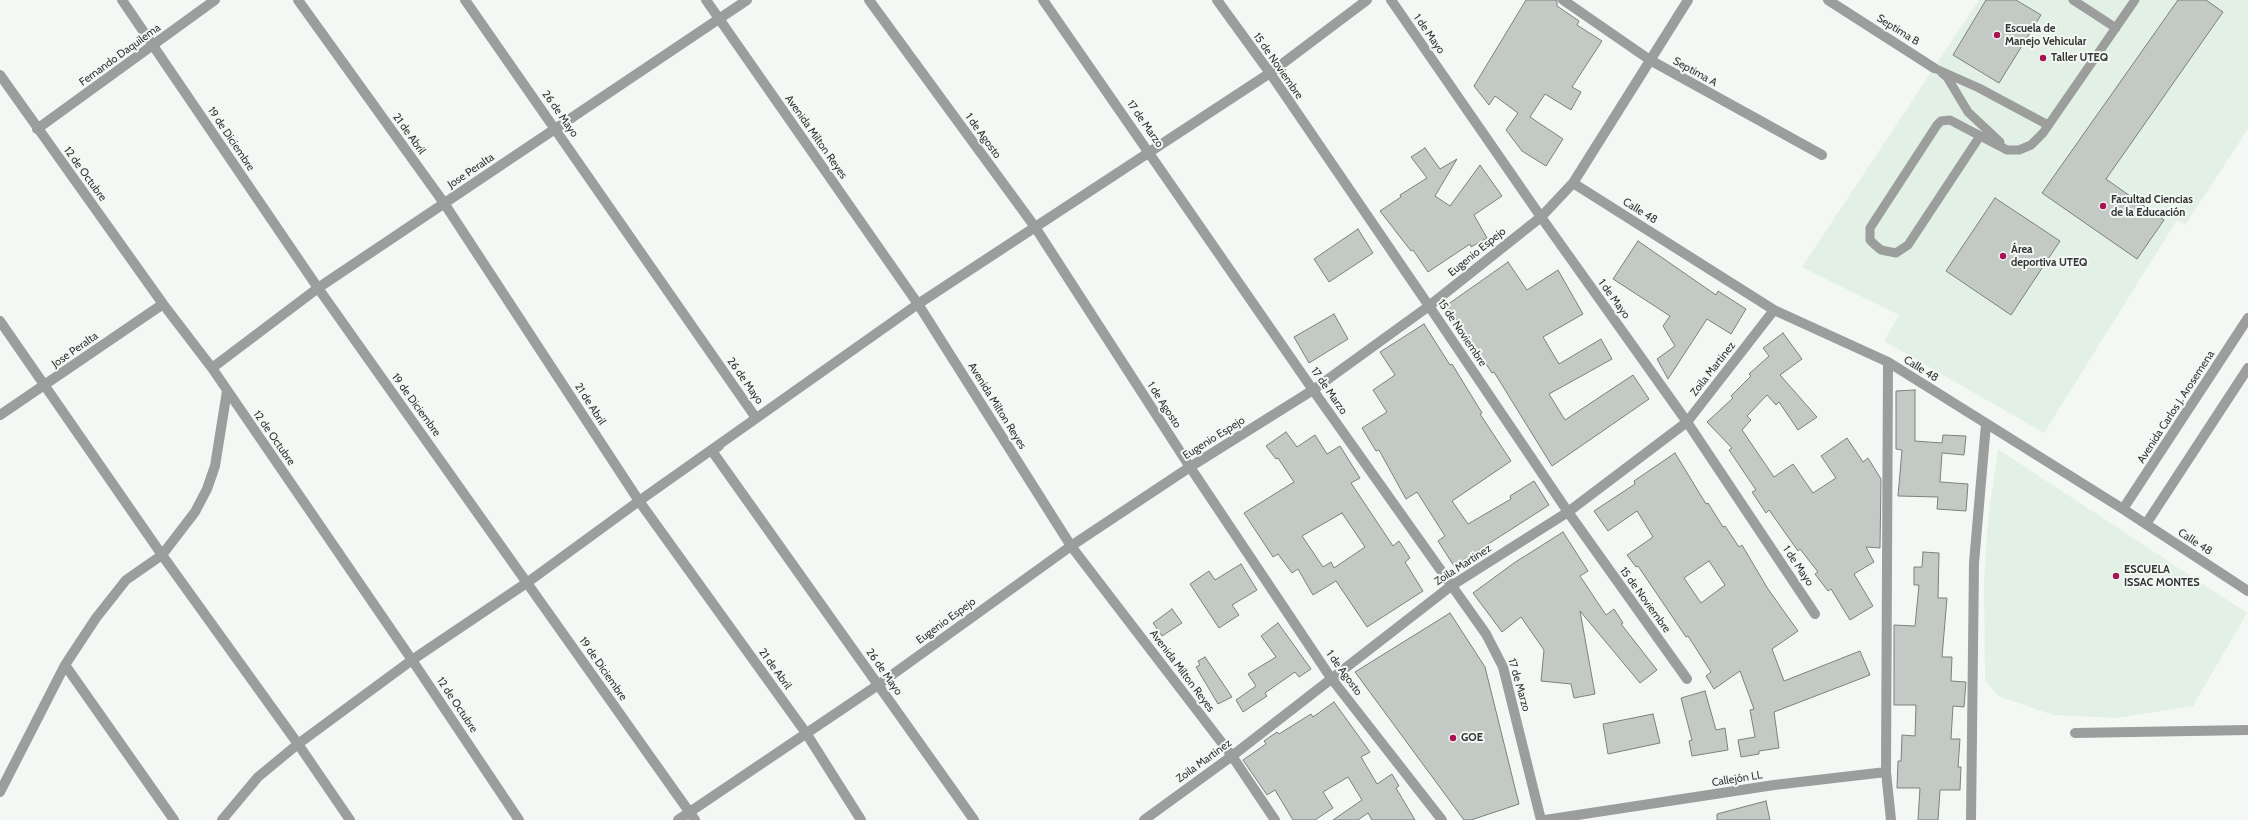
<!DOCTYPE html>
<html>
<head>
<meta charset="utf-8">
<style>
  body { margin:0 }
  canvas { display:block; background:#f3f8f4 }
</style>
</head>
<body>
<canvas width="2248" height="820"></canvas>
<script>
const ctx = document.querySelector('canvas').getContext('2d');
ctx.lineJoin = 'round';
function fillPath(path, color) { ctx.fillStyle = color; ctx.fill(path, 'evenodd'); }
const poly = rows => new Path2D(rows.map(r => 'M' + r).join(''));
function trace(path, color, width, dash) { ctx.strokeStyle = color; ctx.lineWidth = width; ctx.lineCap = dash ? 'butt' : 'round'; ctx.setLineDash(dash || []); ctx.stroke(path); }
function drawText(font, color, halo, rows, align = 'center') {
  ctx.font = font + ' Cabin,sans-serif'; ctx.lineWidth = 4; ctx.setLineDash([]); ctx.textBaseline = 'middle'; ctx.strokeStyle = halo; ctx.fillStyle = color; for (const [text, x, y, turn = 0] of rows) {
    ctx.save(); ctx.translate(x, y); ctx.rotate((+turn || 0) * Math.PI / 180); ctx.textAlign = isNaN(turn) ? turn : align; if (halo) ctx.strokeText(text, 0, 0); ctx.fillText(text, 0, 0); ctx.restore();
  }
}
const built = poly([
  [1979,0,2248,0,2248,129,2185,225,2177,220,2044,433,1884,341,1899,315,1802,267],
  [1998,449,2247,613,2193,706,2117,718,2053,715,1998,696,1985,680,1984,580,1988,519]
]);
const building = poly([
  [1526,0,1557,0,1557,6,1579,21,1577,25,1602,41,1572,87,1581,92,1571,110,1545,94,1530,117,1563,139,1546,166,1522,151,1506,130,1518,113,1495,96,1489,105,1474,86,1526,0],
  [1986,0,2016,0,2041,15,1999,83,1953,55,1986,0],
  [2178,0,2206,0,2223,12,2106,179,2164,220,2137,259,2042,193,2178,0],
  [1425,148,1440,169,1457,159,1435,196,1450,206,1480,165,1502,196,1474,215,1487,238,1471,247,1470,244,1428,272,1413,250,1411,251,1380,211,1401,197,1400,195,1427,178,1411,157,1425,148],
  [1995,198,2060,241,2011,315,1946,271,1995,198],
  [1358,229,1373,253,1329,282,1314,259,1358,229],
  [1638,241,1716,295,1718,291,1746,309,1731,334,1707,319,1668,379,1657,359,1675,346,1663,326,1670,316,1613,279,1638,241],
  [1508,262,1527,290,1558,270,1583,314,1543,337,1559,364,1601,339,1612,359,1549,394,1565,420,1633,375,1649,399,1552,466,1494,372,1492,373,1447,305,1508,262],
  [1334,314,1348,339,1309,363,1294,337,1334,314],
  [1424,324,1450,365,1452,364,1482,413,1480,414,1511,461,1452,501,1468,524,1511,499,1510,496,1534,481,1549,505,1454,566,1438,541,1445,536,1417,492,1406,499,1379,450,1376,451,1362,428,1387,412,1373,390,1395,375,1380,352,1424,324],
  [1783,333,1802,359,1780,375,1817,417,1798,430,1779,402,1776,405,1767,395,1747,416,1751,420,1742,430,1774,477,1793,464,1813,493,1836,478,1821,456,1847,438,1863,462,1868,458,1881,479,1880,548,1866,547,1874,562,1854,574,1873,606,1850,620,1831,589,1828,591,1815,574,1818,572,1800,549,1798,551,1769,510,1766,513,1752,492,1756,490,1729,450,1732,448,1707,422,1733,398,1731,396,1751,376,1749,374,1769,356,1763,348,1783,333],
  [1915,390,1915,441,1942,443,1943,435,1966,436,1964,455,1942,453,1940,482,1968,484,1966,511,1937,509,1938,497,1898,496,1902,450,1896,449,1896,391,1915,390],
  [1286,432,1297,447,1315,435,1327,454,1340,446,1360,478,1351,483,1393,546,1399,541,1410,558,1405,562,1423,591,1367,627,1336,581,1313,595,1298,569,1292,573,1278,554,1273,557,1244,513,1294,482,1278,458,1276,459,1266,446,1286,432],
  [1342,513,1365,547,1334,568,1331,562,1323,567,1302,536,1342,513],
  [1675,453,1706,504,1708,503,1723,527,1725,526,1739,547,1742,545,1768,589,1798,631,1772,649,1784,681,1860,651,1870,675,1774,712,1779,748,1759,751,1759,754,1741,757,1738,740,1755,737,1750,710,1754,709,1740,671,1714,689,1706,676,1711,672,1688,636,1686,637,1638,566,1636,567,1627,555,1653,537,1637,511,1608,531,1594,511,1635,484,1634,481,1675,453],
  [1709,561,1725,585,1701,603,1684,578,1709,561],
  [1563,532,1588,571,1580,576,1606,615,1614,609,1623,623,1621,624,1657,670,1640,683,1580,611,1595,694,1574,698,1571,684,1541,681,1544,650,1521,617,1502,632,1473,593,1514,563,1563,532],
  [1923,552,1939,553,1938,598,1947,598,1942,657,1952,657,1951,681,1966,682,1964,707,1953,706,1951,739,1960,739,1958,767,1961,767,1960,790,1940,790,1938,820,1918,820,1920,788,1897,788,1898,761,1901,761,1902,735,1915,736,1916,705,1894,705,1894,625,1915,626,1919,585,1914,585,1914,567,1922,567,1923,552],
  [1241,564,1257,590,1232,605,1239,615,1219,628,1190,584,1209,571,1215,580,1241,564],
  [1172,609,1182,623,1162,636,1153,623,1172,609],
  [1450,613,1485,667,1519,804,1471,820,1464,820,1355,672,1450,613],
  [1278,623,1311,669,1299,677,1295,672,1265,693,1267,696,1243,712,1236,700,1256,686,1248,674,1276,657,1261,636,1278,623],
  [1205,657,1232,697,1218,704,1196,667,1200,665,1198,661,1205,657],
  [1705,691,1716,730,1725,728,1728,750,1692,756,1689,741,1692,740,1681,698,1705,691],
  [1334,702,1370,752,1361,757,1377,784,1392,774,1399,786,1396,788,1415,820,1372,820,1368,813,1358,820,1333,820,1362,800,1348,777,1323,792,1333,808,1315,820,1293,820,1275,790,1267,795,1243,760,1266,744,1264,741,1277,732,1279,734,1311,714,1313,717,1334,702],
  [1653,714,1660,743,1608,754,1603,724,1653,714],
  [1766,801,1770,820,1717,820,1717,814,1766,801]
]);
const service = poly([
  [2073,0,2116,28],
  [1934,68,1979,88,2048,125],
  [1942,73,1947,77,1968,112,2000,142],
  [1980,136,1908,245,1896,253,1881,250,1875,245,1870,240,1870,228,1937,125,1941,121,1950,120,2007,150,2019,150,2031,145,2043,133,2135,0]
]);
const minor = poly([
  [122,0,318,288,695,820],
  [298,0,444,203,639,501,806,733,861,820],
  [465,0,756,418,751,422],
  [706,0,918,304,1071,546,1232,756,1275,820],
  [869,0,1035,227,1190,467,1331,678,1442,820],
  [1043,0,1313,390,1486,634,1503,667,1541,820],
  [1217,0,1270,73,1429,306,1568,512,1687,679],
  [1391,0,1541,217,1687,422,1815,614],
  [1563,0,1650,60,1822,155],
  [1828,0,1934,68],
  [0,75,163,304,212,368,412,660,519,820],
  [37,129,215,0],
  [1573,183,1774,310,1888,362,2123,509,2248,591],
  [0,321,162,555,126,580,96,618,65,665,0,792],
  [212,368,318,288,747,0],
  [227,391,215,466,207,489,195,512,162,555,298,744,350,820],
  [0,415,163,304],
  [719,446,712,451,974,820],
  [2123,509,2248,318],
  [2146,524,2248,368],
  [65,665,174,820],
  [2075,733,2248,730],
  [1886,772,1888,362],
  [222,820,258,777,298,744,412,660,528,582,639,501,918,304,1270,73,1367,0],
  [678,820,878,685,1071,546,1190,467,1313,390,1429,306,1541,217,1573,183,1688,0],
  [1144,820,1232,756,1451,586,1568,512,1687,422,1774,310],
  [1545,820,1774,785,1886,772,1891,820],
  [1971,820,1974,563,1986,424]
]);
const markers = [
  [1997,35,4,"#a61553"],
  [2043,58,4,"#a61553"],
  [2103,206,4,"#a61553"],
  [2003,256,4,"#a61553"],
  [2116,576,4,"#a61553"],
  [1453,738,4,"#a61553"]
];
const poiNames = [
  ["Escuela de",2005,29],
  ["Manejo Vehicular",2005,42],
  ["Taller UTEQ",2051,58],
  ["Facultad Ciencias",2111,200],
  ["de la Educación",2111,213],
  ["Área",2011,250],
  ["deportiva UTEQ",2011,263],
  ["ESCUELA",2124,570],
  ["ISSAC MONTES",2124,583],
  ["GOE",1461,738]
];
const streetNames = [
  ["Septima B",1898,30,32],
  ["1 de Mayo",1429,34,55],
  ["Fernando Daquilema",120,55,-36],
  ["15 de Noviembre",1278,66,55],
  ["Septima A",1695,72,29],
  ["26 de Mayo",560,114,55],
  ["17 de Marzo",1145,124,55],
  ["21 de Abril",409,134,54],
  ["1 de Agosto",983,136,54],
  ["Avenida Milton Reyes",816,137,55],
  ["19 de Diciembre",231,139,56],
  ["Jose Peralta",471,171,-34],
  ["12 de Octubre",85,174,54],
  ["Calle 48",1640,211,32],
  ["Eugenio Espejo",1477,252,-39],
  ["1 de Mayo",1614,299,54],
  ["15 de Noviembre",1462,333,56],
  ["Jose Peralta",75,350,-35],
  ["Zoila Martinez",1713,369,-52],
  ["Calle 48",1921,369,32],
  ["26 de Mayo",745,381,55],
  ["17 de Marzo",1329,391,55],
  ["21 de Abril",590,404,57],
  ["19 de Diciembre",416,405,54],
  ["1 de Agosto",1164,405,57],
  ["Avenida Milton Reyes",997,406,58],
  ["Avenida Carlos J. Arosemena",2176,407,-57],
  ["12 de Octubre",274,438,55],
  ["Eugenio Espejo",1214,438,-32],
  ["Calle 48",2195,542,33],
  ["Zoila Martinez",1463,565,-33],
  ["1 de Mayo",1798,566,56],
  ["15 de Noviembre",1645,600,54],
  ["Eugenio Espejo",946,621,-36],
  ["19 de Diciembre",603,669,55],
  ["21 de Abril",775,669,54],
  ["Avenida Milton Reyes",1182,671,53],
  ["26 de Mayo",884,672,55],
  ["1 de Agosto",1344,673,54],
  ["17 de Marzo",1519,685,74],
  ["12 de Octubre",457,705,56],
  ["Zoila Martinez",1204,761,-36],
  ["Callejón LL",1737,779,-9]
];
fillPath(built, '#e3f0e6');
fillPath(building, '#c3c9c5');
trace(building, '#7c817d', 1);
trace(service, '#9b9e9c', 9);
trace(minor, '#9b9e9c', 10);
for (const [x, y, r, color] of markers) { const dot = new Path2D(); dot.arc(x, y, r, 0, 2 * Math.PI); ctx.fillStyle = color; ctx.fill(dot); trace(dot, '#f3f8f4', 1.5); }
drawText('bold 11px', '#343635', '#f3f8f4', poiNames, 'left');
drawText('11px', '#343635', '#f3f8f4', streetNames);
</script>
</body>
</html>
